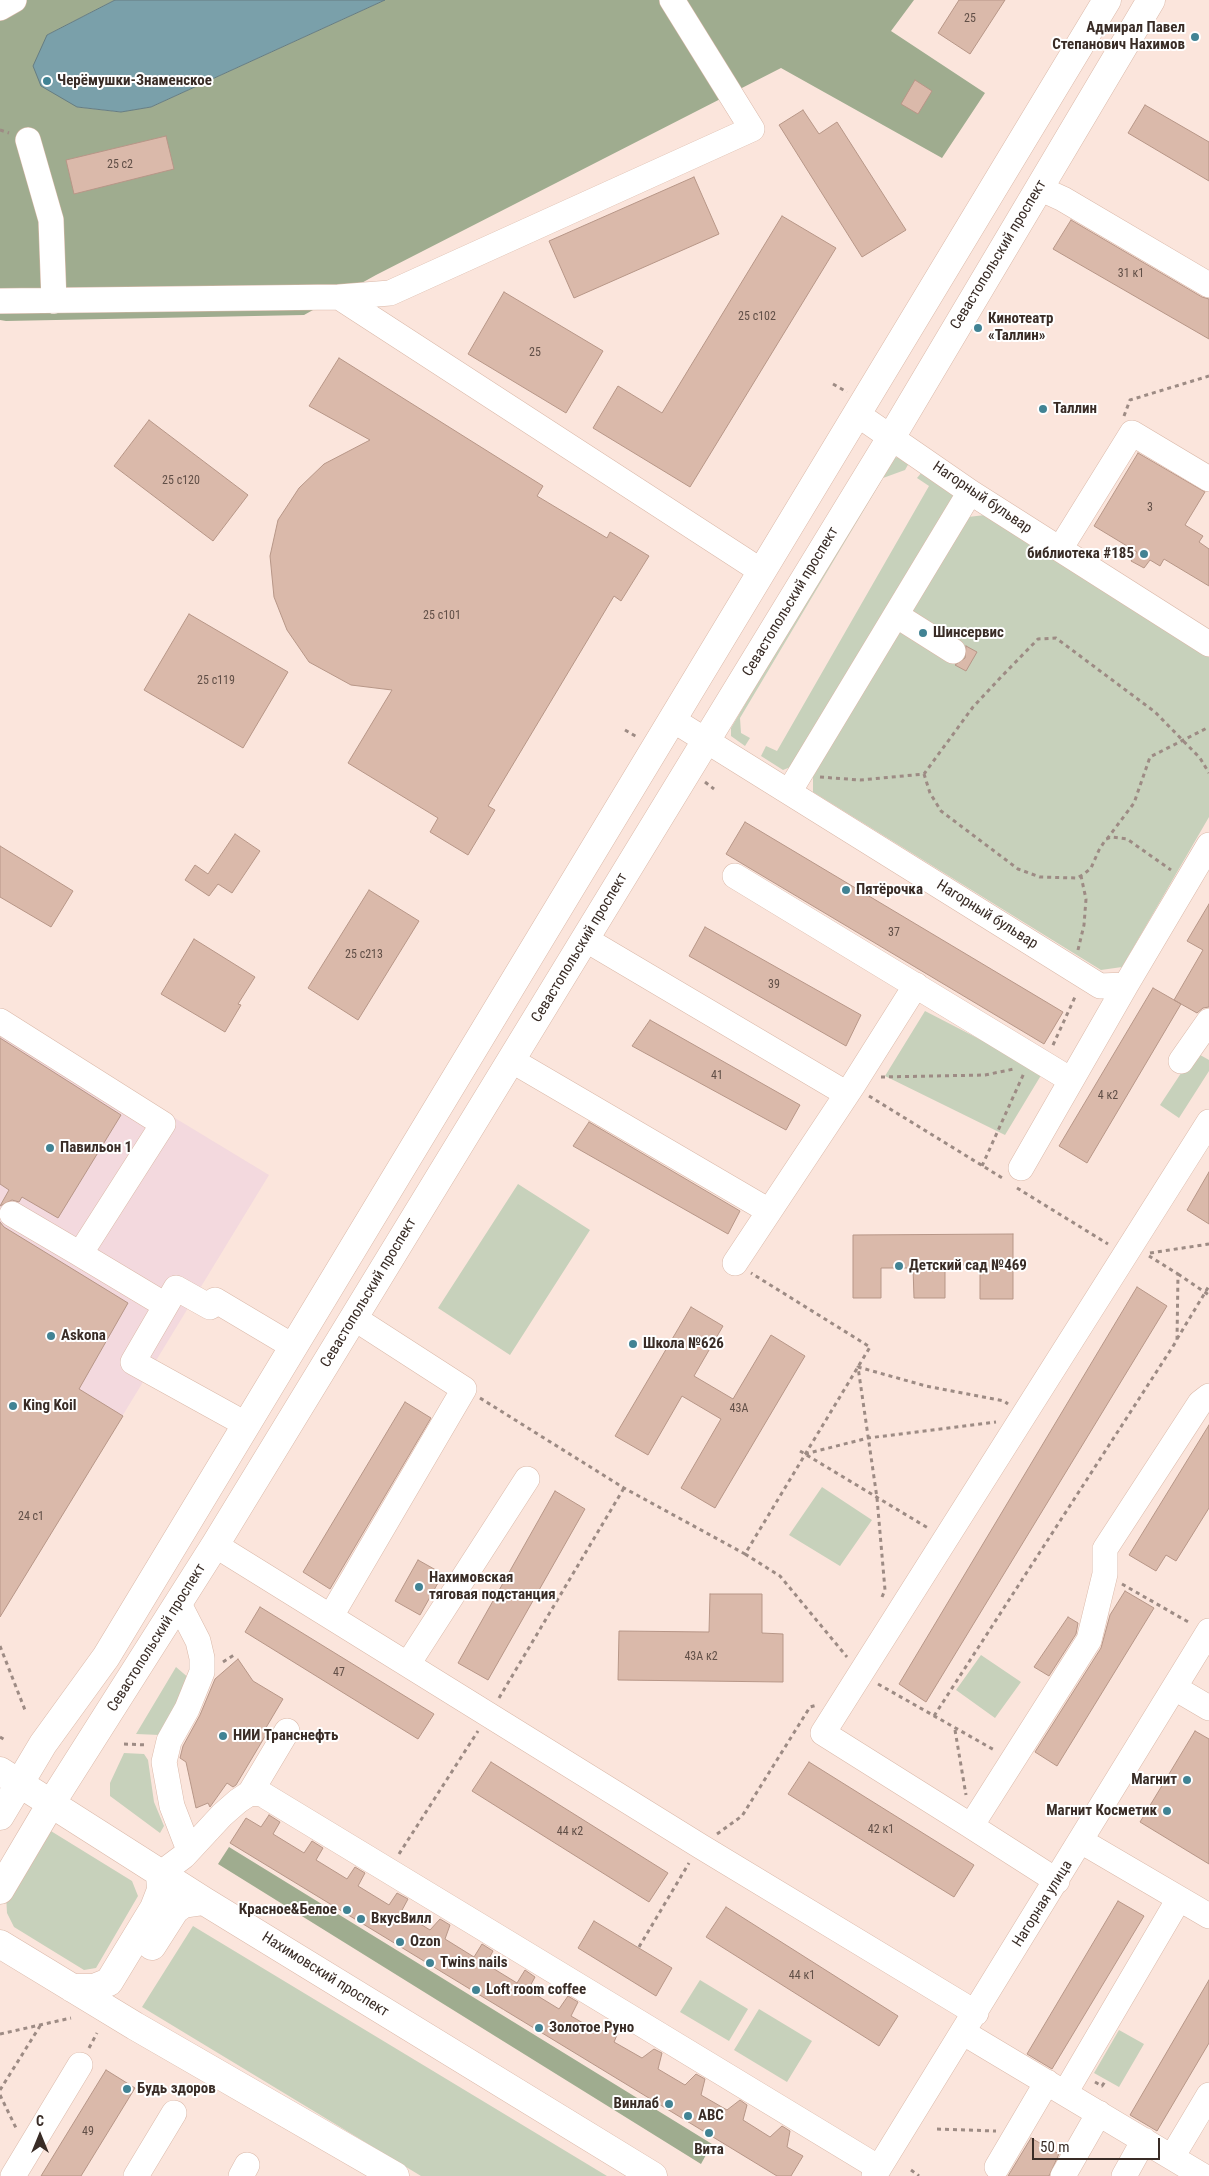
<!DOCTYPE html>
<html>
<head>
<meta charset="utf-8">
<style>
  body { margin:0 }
  #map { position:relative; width:1209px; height:2176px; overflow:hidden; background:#fbe5dc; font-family:"Roboto Condensed",sans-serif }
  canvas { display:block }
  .north { position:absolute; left:15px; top:2111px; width:50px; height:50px; -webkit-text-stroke:4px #fff; paint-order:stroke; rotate:0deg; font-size:14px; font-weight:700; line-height:20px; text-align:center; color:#392c26 }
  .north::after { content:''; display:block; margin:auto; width:18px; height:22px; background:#392c26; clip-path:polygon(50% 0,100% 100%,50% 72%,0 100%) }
  .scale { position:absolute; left:1032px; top:2138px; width:128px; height:22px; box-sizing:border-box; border:2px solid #392c26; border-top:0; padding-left:6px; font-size:15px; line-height:18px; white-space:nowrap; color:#392c26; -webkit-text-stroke:4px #fff; paint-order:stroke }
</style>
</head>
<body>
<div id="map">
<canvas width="1209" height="2176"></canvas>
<div class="north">С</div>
<div class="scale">50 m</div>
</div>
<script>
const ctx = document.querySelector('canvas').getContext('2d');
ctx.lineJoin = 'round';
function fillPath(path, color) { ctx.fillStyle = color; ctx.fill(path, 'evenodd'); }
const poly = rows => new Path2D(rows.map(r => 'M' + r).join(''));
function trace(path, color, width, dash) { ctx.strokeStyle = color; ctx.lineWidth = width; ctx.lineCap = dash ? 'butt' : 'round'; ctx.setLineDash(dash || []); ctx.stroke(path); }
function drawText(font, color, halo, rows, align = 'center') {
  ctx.font = font + ' "Roboto Condensed",sans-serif'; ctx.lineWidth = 4; ctx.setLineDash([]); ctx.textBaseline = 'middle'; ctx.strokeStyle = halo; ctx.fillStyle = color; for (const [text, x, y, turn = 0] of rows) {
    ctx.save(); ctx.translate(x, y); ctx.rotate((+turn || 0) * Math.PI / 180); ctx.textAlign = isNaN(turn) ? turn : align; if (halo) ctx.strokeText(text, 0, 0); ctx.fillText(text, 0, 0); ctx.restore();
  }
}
const commercial = poly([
  [0,1012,269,1175,0,1617]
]);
const green = poly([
  [900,457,909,463,905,470,883,478,740,718,741,733,750,738,745,746,731,736,731,728,890,458],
  [922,472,954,492,954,500,793,766,783,770,761,756,766,746,777,751,929,486,917,478],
  [985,515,1209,656,1209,817,1122,967,1101,970,813,792,813,774,968,517],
  [925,1011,1043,1072,1005,1135,885,1076],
  [1195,1052,1209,1060,1209,1071,1179,1118,1160,1105],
  [518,1184,590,1230,510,1355,438,1308],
  [822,1487,872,1520,840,1566,789,1535],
  [981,1655,1021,1682,995,1718,956,1690],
  [176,1667,190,1679,160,1735,136,1734],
  [124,1753,144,1754,148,1760,154,1802,164,1826,160,1833,110,1796,110,1783],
  [46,1828,132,1881,138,1896,96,1968,84,1970,14,1927,7,1913,6,1895],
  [193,1926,607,2176,421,2176,142,2007],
  [700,1980,748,2009,729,2041,680,2012],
  [759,2009,812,2041,787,2082,734,2050],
  [1119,2030,1144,2044,1119,2087,1094,2073]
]);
const forest = poly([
  [0,0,115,0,47,35,77,107,120,112,151,107,385,0,914,0,891,31,985,93,942,158,781,68,376,275,304,315,6,321,0,320],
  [229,1847,712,2144,701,2164,218,1864]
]);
const water = poly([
  [115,0,385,0,151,107,121,112,77,107,41,86,33,66,47,35,115,0]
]);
const building = poly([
  [959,0,1005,0,970,54,938,33,959,0],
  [915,80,932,91,918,114,901,104,915,80],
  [1145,105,1209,142,1209,181,1128,133,1145,105],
  [803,110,819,134,837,122,906,230,862,257,779,125,803,110],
  [166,136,174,169,74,194,66,160,166,136],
  [694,177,719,234,574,298,549,241,694,177],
  [782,216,836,248,690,487,593,428,618,386,662,413,782,216],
  [1071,220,1202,297,1209,299,1209,339,1053,249,1071,220],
  [504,292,603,351,566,413,468,354,504,292],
  [339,358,543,486,537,496,607,538,610,532,649,556,621,601,614,596,488,806,495,810,468,855,430,832,438,818,348,763,392,690,351,685,309,662,287,630,274,597,270,556,278,520,299,488,324,464,370,440,309,406,339,358],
  [149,420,248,495,213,541,114,466,149,420],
  [1138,453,1205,492,1185,525,1203,536,1199,542,1209,549,1209,586,1164,559,1160,566,1150,560,1144,568,1131,561,1137,552,1094,526,1138,453],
  [189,614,288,672,243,748,144,690,189,614],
  [966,646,977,652,966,671,955,665,965,658,966,646],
  [745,822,1063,1012,1044,1044,726,854,745,822],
  [235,834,260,851,232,893,218,884,209,896,185,880,195,865,208,874,235,834],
  [0,846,73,891,51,927,0,897,0,846],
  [369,890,419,921,358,1020,308,988,369,890],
  [1209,904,1209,1007,1203,1008,1197,1013,1174,1000,1203,950,1187,941,1209,904],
  [705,927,861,1015,846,1046,689,956,705,927],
  [194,939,255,977,238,1004,241,1005,225,1032,161,994,194,939],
  [1153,988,1181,1004,1087,1163,1059,1146,1153,988],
  [650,1020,800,1105,786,1130,632,1046,650,1020],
  [0,1038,121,1115,58,1218,22,1197,19,1202,12,1200,0,1206,9,1190,0,1184,0,1038],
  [589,1122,740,1211,728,1234,573,1146,589,1122],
  [1209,1172,1209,1224,1187,1210,1209,1172],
  [0,1222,4,1227,128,1303,79,1389,123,1416,0,1617,0,1222],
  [1013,1234,1013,1299,980,1299,980,1265,945,1265,945,1298,914,1298,913,1268,881,1268,881,1298,853,1298,853,1235,1013,1234],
  [1137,1287,1167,1306,926,1702,899,1684,1137,1287],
  [691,1307,723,1326,694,1376,733,1399,771,1335,805,1356,715,1508,681,1488,721,1419,682,1396,648,1455,615,1436,691,1307],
  [405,1402,431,1418,330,1589,303,1572,405,1402],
  [1209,1425,1209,1508,1176,1561,1166,1555,1156,1571,1129,1555,1209,1425],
  [555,1491,585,1509,488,1680,458,1663,555,1491],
  [418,1560,443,1574,420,1615,395,1601,418,1560],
  [1125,1591,1154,1608,1057,1766,1035,1752,1101,1648,1110,1615,1125,1591],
  [710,1594,762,1594,762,1633,783,1634,783,1682,618,1680,619,1631,709,1632,710,1594],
  [260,1607,434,1714,418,1739,245,1632,260,1607],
  [1068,1617,1078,1623,1076,1634,1049,1676,1034,1667,1068,1617],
  [238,1659,253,1681,283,1699,264,1731,267,1733,236,1785,233,1787,227,1783,210,1807,208,1803,196,1808,186,1762,180,1758,183,1746,200,1715,215,1679,238,1659],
  [1195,1731,1209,1739,1209,1864,1140,1822,1195,1731],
  [491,1762,668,1873,649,1902,472,1791,491,1762],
  [809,1762,974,1865,954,1897,788,1794,809,1762],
  [269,1815,280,1822,273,1834,304,1853,312,1841,323,1848,316,1860,347,1879,355,1867,365,1873,358,1886,389,1905,397,1893,408,1899,401,1912,430,1930,440,1919,450,1925,445,1939,474,1957,482,1944,493,1951,486,1964,517,1983,525,1970,535,1977,528,1990,559,2009,568,1996,578,2002,571,2016,600,2033,611,2022,620,2028,614,2042,642,2058,654,2049,662,2053,658,2069,685,2085,696,2074,705,2079,701,2095,727,2110,740,2100,747,2105,743,2120,770,2137,782,2126,790,2131,787,2147,803,2156,791,2176,777,2176,230,1843,246,1818,261,1827,269,1815],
  [1118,1901,1144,1916,1052,2069,1027,2054,1118,1901],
  [726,1907,898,2016,879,2046,706,1937,726,1907],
  [594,1921,672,1968,656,1996,578,1948,594,1921],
  [1209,1980,1209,2043,1157,2131,1130,2115,1209,1980],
  [106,2070,135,2088,81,2176,41,2176,106,2070],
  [1031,2138,1059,2154,1049,2176,1008,2176,1031,2138]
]);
const path = poly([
  [0,130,9,133],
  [833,384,847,392],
  [1124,416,1130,400,1209,376],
  [625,730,637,737],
  [924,774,930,793,941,811,1018,869,1040,877,1077,878,1084,874,1091,868,1099,850,1106,839,1112,837,1127,839,1171,870],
  [820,777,860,780,924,774,973,707,1002,676,1038,639,1056,638,1155,712,1200,758,1209,773],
  [705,782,714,789],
  [1107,839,1134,803,1150,757,1209,727],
  [1078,950,1084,925,1086,899,1081,876],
  [1053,1045,1075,997],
  [881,1077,985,1075,1014,1069],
  [869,1096,1004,1179],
  [982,1166,1024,1073],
  [1017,1188,1108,1244],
  [1150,1253,1209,1244],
  [1178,1274,1209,1295],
  [1177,1339,1209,1286],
  [480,1398,624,1488,745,1554,870,1347,751,1273],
  [800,1451,928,1528],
  [805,1454,868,1438,996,1422],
  [745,1554,780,1576,847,1657],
  [1122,1584,1190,1623],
  [882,1597,885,1590,877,1498,858,1367,926,1386,1004,1401,1008,1404],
  [0,1646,25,1710],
  [223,1662,234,1655],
  [878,1684,996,1751],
  [499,1698,624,1488],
  [934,1716,1177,1340,1178,1274,1149,1256],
  [955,1730,966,1795],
  [0,1737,5,1740],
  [124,1744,148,1745],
  [717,1834,742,1816,810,1707,817,1705],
  [399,1854,478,1731],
  [639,1947,689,1863],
  [0,2034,71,2018],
  [89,2048,97,2033],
  [1095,2082,1102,2086,1106,2080],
  [0,2090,40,2026],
  [0,2095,17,2130],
  [937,2129,996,2131],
  [911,2170,919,2176]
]);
const minor = poly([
  [0,8,14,0],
  [28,140,51,220,54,301],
  [1039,188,1063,199,1209,285],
  [339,297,390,293,752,129,672,0],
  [0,301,339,297,761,571],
  [857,414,970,492,1209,644],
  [1060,549,1132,433,1209,479],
  [896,615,953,651],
  [673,720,1100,986,1126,985],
  [789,792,970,492],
  [735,876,1071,1080],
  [585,939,847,1094],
  [0,1021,163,1124,80,1254,12,1214],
  [511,1060,769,1211],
  [1181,1061,1209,1021],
  [1021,1168,1126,985,1209,845],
  [80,1254,165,1305],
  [735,1263,853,1085,916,985],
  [215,1300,294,1347],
  [210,1307,176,1288,133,1362,247,1425],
  [215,1545,700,1846,976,2013],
  [179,1604,198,1641,202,1658,202,1672,187,1709,169,1741,164,1762,172,1806,189,1850],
  [331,1616,464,1389,354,1318],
  [408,1664,527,1479],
  [1175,1688,1209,1708],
  [250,1793,287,1731],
  [971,1826,823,1733,1209,1122],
  [1081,1841,1209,1916],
  [160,1874,184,1856,222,1815,238,1801,250,1793,262,1794,879,2168],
  [1057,1881,971,1826,1089,1640,1105,1574,1105,1549,1200,1403,1209,1396],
  [964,2033,1203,2176],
  [1065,2093,1173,1909],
  [1172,2157,1209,2095],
  [997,2167,1047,2082],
  [13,2176,80,2065],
  [136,2176,174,2113],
  [241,2176,247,2165],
  [874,2176,1209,1631],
  [1063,2176,1099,2113],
  [1124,2176,1144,2140]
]);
const major = poly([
  [0,1771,204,1901,653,2176],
  [0,1816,43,1744,106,1657,1107,0],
  [0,1890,52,1802,215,1545,892,436,1151,0],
  [0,1944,135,2026,395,2176],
  [152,1946,175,1910,183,1904,204,1901],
  [72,1988,94,1988,109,1982,154,1908,161,1890,160,1874]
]);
const markers = [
  [1195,37,5,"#418394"],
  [47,81,5,"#418394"],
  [978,328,5,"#418394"],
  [1043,409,5,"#418394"],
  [1144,554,5,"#418394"],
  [923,633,5,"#418394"],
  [846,890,5,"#418394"],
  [50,1148,5,"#418394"],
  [899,1266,5,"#418394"],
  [51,1336,5,"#418394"],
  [633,1344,5,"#418394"],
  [13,1406,5,"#418394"],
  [419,1587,5,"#418394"],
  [223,1736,5,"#418394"],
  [1187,1780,5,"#418394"],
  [1167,1811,5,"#418394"],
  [347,1910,5,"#418394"],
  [361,1919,5,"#418394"],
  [400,1942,5,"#418394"],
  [430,1963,5,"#418394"],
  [476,1990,5,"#418394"],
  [539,2028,5,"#418394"],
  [127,2089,5,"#418394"],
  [669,2104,5,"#418394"],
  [688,2116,5,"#418394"],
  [709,2133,5,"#418394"]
];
const numberNames = [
  ["25",970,19],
  ["25 с2",120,165],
  ["31 к1",1131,274],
  ["25 с102",757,317],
  ["25",535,353],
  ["25 с120",181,481],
  ["3",1150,508],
  ["25 с101",442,616],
  ["25 с119",216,681],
  ["37",894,933],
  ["25 с213",364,955],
  ["39",774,985],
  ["41",717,1076],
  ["4 к2",1108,1096],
  ["43А",739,1409],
  ["24 с1",31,1517],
  ["43А к2",701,1657],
  ["47",339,1673],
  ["42 к1",881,1830],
  ["44 к2",570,1832],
  ["44 к1",802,1976],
  ["49",88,2132]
];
const poiNames = [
  ["Адмирал Павел",1185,28,"right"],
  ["Степанович Нахимов",1185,45,"right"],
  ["Черёмушки-Знаменское",57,81],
  ["Кинотеатр",988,319],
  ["«Таллин»",988,336],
  ["Таллин",1053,409],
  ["библиотека #185",1134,554,"right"],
  ["Шинсервис",933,633],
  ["Пятёрочка",856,890],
  ["Павильон 1",60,1148],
  ["Детский сад №469",909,1266],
  ["Askona",61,1336],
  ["Школа №626",643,1344],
  ["King Koil",23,1406],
  ["Нахимовская",429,1578],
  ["тяговая подстанция",429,1595],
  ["НИИ Транснефть",233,1736],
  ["Магнит",1177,1780,"right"],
  ["Магнит Косметик",1157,1811,"right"],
  ["Красное&Белое",337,1910,"right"],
  ["ВкусВилл",371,1919],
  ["Ozon",410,1942],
  ["Twins nails",440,1963],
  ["Loft room coffee",486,1990],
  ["Золотое Руно",549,2028],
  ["Будь здоров",137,2089],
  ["Винлаб",659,2104,"right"],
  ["ABC",698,2116],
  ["Вита",709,2150,"center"]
];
const streetNames = [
  ["Севастопольский проспект",999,255,-59],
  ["Нагорный бульвар",982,498,34],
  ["Севастопольский проспект",791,602,-59],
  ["Нагорный бульвар",987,915,32],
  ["Севастопольский проспект",580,948,-59],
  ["Севастопольский проспект",369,1293,-59],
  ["Севастопольский проспект",157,1638,-58],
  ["Нагорная улица",1043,1904,-58],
  ["Нахимовский проспект",325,1975,32]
];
fillPath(commercial, '#f3d9de');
fillPath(green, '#c7d1bb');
fillPath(forest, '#9fac8f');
fillPath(water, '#7aa0aa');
trace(water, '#667d82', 1);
fillPath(building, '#dab9aa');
trace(building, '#b79687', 1);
trace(minor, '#dab8a8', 26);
trace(major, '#dab8a8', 29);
trace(path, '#9d8b84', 3, [4, 4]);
trace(minor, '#fff', 25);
trace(major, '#fff', 28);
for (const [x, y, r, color] of markers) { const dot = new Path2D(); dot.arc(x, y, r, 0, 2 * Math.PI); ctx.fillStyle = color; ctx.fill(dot); trace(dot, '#fff', 2); }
drawText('12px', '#614f47', null, numberNames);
drawText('bold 15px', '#392c26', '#fff', poiNames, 'left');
drawText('15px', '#392c26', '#fff', streetNames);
</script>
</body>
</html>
